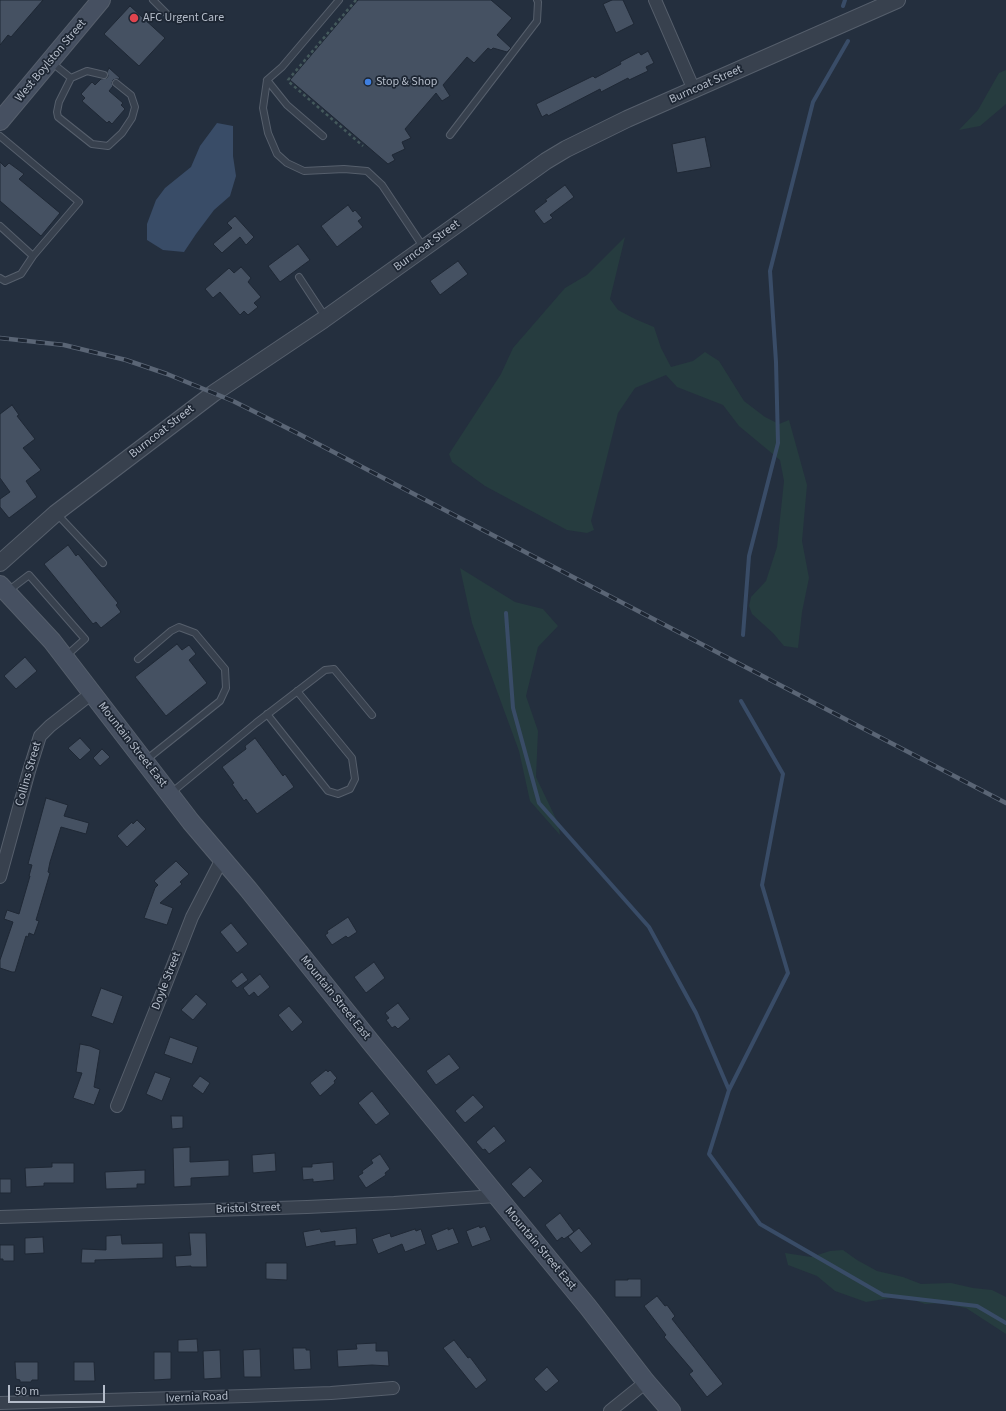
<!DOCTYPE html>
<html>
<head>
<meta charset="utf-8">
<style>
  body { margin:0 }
  #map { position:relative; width:1006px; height:1411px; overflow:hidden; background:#242f3e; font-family:"Source Sans 3",sans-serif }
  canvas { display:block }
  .scale { position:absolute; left:8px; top:1385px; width:97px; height:18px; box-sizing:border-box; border:2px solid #b4bcc9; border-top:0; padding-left:5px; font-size:12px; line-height:14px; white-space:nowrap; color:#b4bcc9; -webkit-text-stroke:3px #1d2633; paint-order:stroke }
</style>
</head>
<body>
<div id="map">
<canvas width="1006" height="1411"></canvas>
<div class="scale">50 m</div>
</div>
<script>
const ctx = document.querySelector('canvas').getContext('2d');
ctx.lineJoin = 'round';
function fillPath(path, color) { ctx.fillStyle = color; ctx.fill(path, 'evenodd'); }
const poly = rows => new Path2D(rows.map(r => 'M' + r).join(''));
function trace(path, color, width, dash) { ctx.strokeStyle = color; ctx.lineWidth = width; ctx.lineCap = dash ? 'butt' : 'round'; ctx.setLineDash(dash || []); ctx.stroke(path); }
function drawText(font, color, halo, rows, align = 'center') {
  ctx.font = font + ' "Source Sans 3",sans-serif'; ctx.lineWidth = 3.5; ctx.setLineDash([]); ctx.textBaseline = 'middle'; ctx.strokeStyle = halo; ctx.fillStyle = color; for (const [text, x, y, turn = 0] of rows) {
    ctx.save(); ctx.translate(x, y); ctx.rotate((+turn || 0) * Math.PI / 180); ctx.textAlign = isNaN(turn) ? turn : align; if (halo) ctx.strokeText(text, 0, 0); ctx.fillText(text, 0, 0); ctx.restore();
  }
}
const green = poly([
  [1006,70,1006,104,980,126,959,130,978,110,999,73],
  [625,237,610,299,618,310,635,319,654,327,661,348,671,367,693,361,705,352,719,361,744,401,765,417,779,424,789,420,807,485,802,541,809,578,802,612,798,648,784,646,773,633,752,614,749,606,751,597,766,581,777,547,784,481,780,460,739,426,723,405,677,387,666,375,635,388,618,413,591,521,594,530,587,533,567,530,485,486,452,462,449,454,501,374,513,348,565,288,587,275],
  [460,568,515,602,543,609,558,626,538,647,526,696,538,731,536,777,558,823,560,835,530,801,519,751,472,623],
  [843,1250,857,1260,877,1271,903,1277,921,1284,951,1283,973,1288,992,1290,1006,1297,1006,1334,966,1308,941,1303,925,1304,903,1296,866,1302,835,1291,817,1276,788,1265,785,1253,811,1257,830,1251]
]);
const water = poly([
  [217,123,233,126,233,156,236,176,230,196,214,210,196,234,184,252,163,250,147,240,147,224,156,200,165,188,191,167,200,146]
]);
const stream = poly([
  [843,6,845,0],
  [506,613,513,708,539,803,649,927,696,1013,729,1090],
  [743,635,749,556,778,443,776,362,770,271,813,102,848,41],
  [741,701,783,774,762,885,788,973,729,1090,709,1154,760,1224,883,1295,977,1306,1006,1323]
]);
const building = poly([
  [0,0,43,0,11,37,8,35,0,45,0,0],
  [358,0,491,0,512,18,497,35,511,48,507,52,493,48,491,50,488,48,474,63,467,57,443,85,450,96,442,101,436,93,405,129,411,138,402,142,405,149,392,155,395,160,388,164,290,80,358,0],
  [612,0,623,0,634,24,616,33,603,4,612,0],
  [130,6,165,38,139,66,104,34,130,6],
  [648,51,654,63,646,67,648,71,629,80,628,78,601,92,600,89,548,116,547,114,542,117,536,104,593,76,595,78,621,64,620,62,639,52,641,55,648,51],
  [109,68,120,78,119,79,116,79,113,80,112,83,113,86,109,91,123,103,121,105,125,109,112,124,109,121,107,123,82,101,85,98,81,94,92,82,95,85,101,79,107,78,108,76,107,72,109,68],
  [705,137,711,167,677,173,672,144,705,137],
  [0,162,5,167,9,163,24,174,19,179,60,213,41,236,0,201,0,162],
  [565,185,574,197,550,215,553,218,544,224,534,211,547,201,545,200,565,185],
  [348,205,353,212,355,210,362,218,358,221,363,227,337,247,321,226,348,205],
  [235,216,254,237,246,245,240,237,222,253,213,244,232,228,227,223,235,216],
  [298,244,310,260,280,282,268,266,298,244],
  [458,261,468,274,440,295,430,281,458,261],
  [241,267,251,278,248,282,261,297,254,303,258,307,248,315,244,311,240,315,220,292,213,298,205,289,229,268,234,273,241,267],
  [12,405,19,415,17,416,35,439,23,448,41,470,26,481,37,497,9,518,0,507,0,499,10,492,0,478,0,414,12,405],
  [68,545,76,556,78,554,118,603,116,605,121,612,101,628,96,622,93,624,44,564,68,545],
  [177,644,182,650,189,645,196,654,189,660,207,683,166,716,135,677,177,644],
  [25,657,37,671,16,689,4,676,25,657],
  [80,738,91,750,80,760,68,748,80,738],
  [255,738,283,776,285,774,294,787,257,814,246,799,244,801,232,784,234,783,222,767,246,749,245,746,255,738],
  [102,749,110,757,100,766,93,758,102,749],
  [46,798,68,805,64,816,89,823,86,834,61,827,50,862,48,872,50,873,36,920,39,921,34,935,29,933,28,937,26,936,15,972,12,972,0,968,0,960,13,922,4,919,7,910,19,914,30,876,29,876,32,865,28,864,46,798],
  [137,820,146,829,127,847,117,836,132,822,133,824,137,820],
  [176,861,189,874,180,882,182,884,160,903,173,908,167,925,144,918,155,888,158,885,154,881,176,861],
  [348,917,357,932,348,938,346,936,332,945,325,935,328,933,327,931,348,917],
  [231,923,248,944,237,953,220,932,231,923],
  [374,962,385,978,366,993,354,977,374,962],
  [242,972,248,980,237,988,231,981,242,972],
  [260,974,270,987,258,997,254,992,249,996,243,988,260,974],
  [101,988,123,996,113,1024,91,1016,101,988],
  [196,994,207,1004,193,1020,181,1010,196,994],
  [398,1003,410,1019,398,1029,395,1026,392,1028,386,1020,389,1018,385,1013,398,1003],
  [289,1006,303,1022,292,1032,278,1015,289,1006],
  [170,1037,198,1047,192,1064,164,1054,170,1037],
  [80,1044,90,1046,100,1050,94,1087,100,1089,94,1105,73,1098,82,1073,76,1072,80,1044],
  [449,1054,460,1068,436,1085,426,1071,449,1054],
  [326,1070,328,1072,330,1070,337,1078,334,1081,335,1083,320,1096,310,1083,326,1070],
  [155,1072,171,1078,162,1101,146,1094,155,1072],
  [200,1076,210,1083,203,1094,192,1086,200,1076],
  [372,1091,390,1114,376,1125,358,1103,372,1091],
  [473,1095,484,1107,465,1123,455,1111,473,1095],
  [171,1116,183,1116,183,1128,172,1129,171,1116],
  [494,1126,506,1141,489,1154,485,1149,483,1150,476,1142,494,1126],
  [190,1147,190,1162,229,1160,229,1176,191,1178,191,1186,174,1187,173,1148,190,1147],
  [275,1153,276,1171,253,1173,252,1155,275,1153],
  [380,1154,390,1169,385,1173,386,1175,366,1188,358,1176,363,1173,362,1171,373,1163,371,1160,380,1154],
  [333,1162,334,1180,313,1182,313,1179,303,1180,302,1167,312,1167,312,1164,333,1162],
  [52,1163,74,1163,74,1183,44,1183,44,1186,26,1187,25,1168,52,1167,52,1163],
  [530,1167,543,1181,524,1198,511,1184,530,1167],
  [145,1170,145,1184,137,1184,137,1188,106,1189,105,1172,145,1170],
  [0,1179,11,1179,11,1193,0,1193,0,1179],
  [560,1213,574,1232,564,1239,562,1237,557,1241,545,1225,560,1213],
  [479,1226,480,1228,485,1226,491,1240,472,1247,466,1231,479,1226],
  [356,1228,357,1244,335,1246,335,1241,306,1247,303,1232,320,1229,321,1232,356,1228],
  [448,1228,448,1230,453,1228,459,1243,437,1251,431,1235,448,1228],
  [579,1228,592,1244,581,1253,568,1237,579,1228],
  [415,1229,416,1231,421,1229,426,1244,405,1252,402,1244,378,1254,372,1239,390,1233,391,1237,415,1229],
  [189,1233,206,1233,207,1267,191,1267,191,1266,176,1267,175,1256,191,1255,189,1233],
  [121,1235,122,1244,163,1243,163,1258,95,1260,95,1263,81,1263,82,1249,106,1250,106,1236,121,1235],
  [43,1237,44,1253,25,1254,25,1238,43,1237],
  [0,1245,14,1245,14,1261,3,1261,3,1259,0,1259,0,1245],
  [266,1263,287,1263,287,1280,266,1279,266,1263],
  [628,1279,641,1279,641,1297,615,1297,615,1280,628,1280,628,1279],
  [657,1296,665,1306,667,1305,675,1316,672,1319,723,1384,707,1397,689,1374,693,1371,664,1337,666,1335,644,1306,657,1296],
  [197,1339,198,1352,178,1352,178,1340,197,1339],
  [454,1340,468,1358,470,1357,487,1380,476,1389,443,1348,454,1340],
  [376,1343,376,1351,388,1351,389,1366,372,1365,338,1367,337,1350,357,1349,356,1344,376,1343],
  [293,1348,306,1348,306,1350,310,1350,311,1369,294,1370,293,1348],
  [260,1349,261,1377,244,1377,243,1350,260,1349],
  [220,1350,221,1378,204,1379,203,1351,220,1350],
  [154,1352,171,1352,171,1379,154,1380,154,1352],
  [15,1362,38,1362,38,1380,32,1380,31,1382,20,1382,20,1380,16,1379,15,1362],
  [74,1362,94,1362,95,1381,74,1381,74,1362],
  [547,1367,559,1381,546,1392,534,1379,547,1367]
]);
const path = poly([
  [356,0,288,80,289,82,363,146]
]);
const service = poly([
  [153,0,170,17],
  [339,0,282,67,267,80,263,108,268,133,277,154,287,163,304,171,344,169,367,171,382,185,424,248],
  [51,62,71,78],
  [104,75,87,71,71,78,59,102,57,112,58,117,92,144,108,146,122,133,132,118,135,107,131,95,116,83],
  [267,80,287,105,323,136],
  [450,135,537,21,538,2,537,0],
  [0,136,79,202,33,256,0,226],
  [299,277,326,318],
  [0,278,5,281,21,274,33,256],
  [57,514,103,563],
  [8,591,29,575,85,639,66,656],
  [138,659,171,631,179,627,195,633,225,669,226,688,220,701,146,760],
  [267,714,328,791,338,794,350,789,355,779,352,758,297,691],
  [171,793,256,723,325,670,334,669,372,715]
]);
const minor = poly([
  [655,0,694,90],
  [0,877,29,771,40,736,50,726,92,693],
  [117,1106,156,1009,192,917,222,859],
  [0,1217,307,1207,394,1203,496,1196],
  [0,1403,246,1396,331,1393,393,1388],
  [610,1411,646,1382]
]);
const tertiary = poly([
  [0,563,56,513,214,393,323,320,546,161,566,149,627,119,897,0]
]);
const secondary = poly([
  [0,121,101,0],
  [0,585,52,641,191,822,248,889,373,1045,588,1307,646,1382,671,1411]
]);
const rail = poly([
  [0,338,64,345,126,360,167,374,233,401,299,434,1006,803]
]);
const markers = [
  [134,18,5,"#e0444e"],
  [368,82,4,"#3f7fe0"]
];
const poiNames = [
  ["AFC Urgent Care",143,18],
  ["Stop & Shop",376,82]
];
const streetNames = [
  ["West Boylston Street",51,61,-50],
  ["Burncoat Street",706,85,-24],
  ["Burncoat Street",427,246,-36],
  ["Burncoat Street",162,432,-38],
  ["Mountain Street East",132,745,52],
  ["Collins Street",29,774,-74],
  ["Doyle Street",167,981,-69],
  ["Mountain Street East",335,998,51],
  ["Bristol Street",248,1209,-2],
  ["Mountain Street East",540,1249,50],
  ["Ivernia Road",197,1398,-2]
];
fillPath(green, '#263c3f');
fillPath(water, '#394c67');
trace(stream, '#394c67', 4);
fillPath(building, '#455162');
trace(building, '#1f2835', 1);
trace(service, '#565f6c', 8);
trace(minor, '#565f6c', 14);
trace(tertiary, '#565f6c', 18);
trace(secondary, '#565f6c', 20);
trace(path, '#44595c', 2.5, [3, 3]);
trace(service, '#38414e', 6);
trace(minor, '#38414e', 12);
trace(tertiary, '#38414e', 16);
trace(secondary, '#465061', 18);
trace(rail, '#5a6575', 4.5);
trace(rail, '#1d2633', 3, [9]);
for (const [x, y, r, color] of markers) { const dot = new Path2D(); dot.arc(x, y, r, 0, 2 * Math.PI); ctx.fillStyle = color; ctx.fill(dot); trace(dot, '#1d2633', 1.5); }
drawText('12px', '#b4bcc9', '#1d2633', poiNames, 'left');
drawText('12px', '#b4bcc9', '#1d2633', streetNames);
</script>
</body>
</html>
